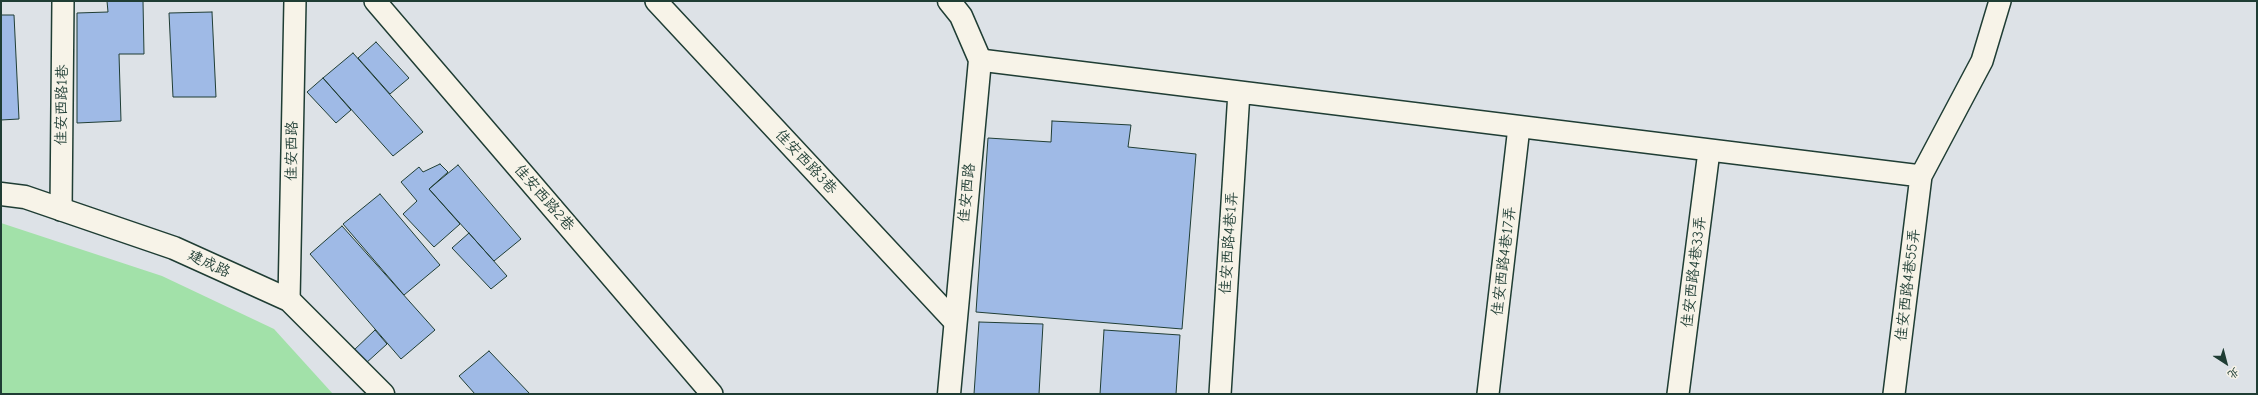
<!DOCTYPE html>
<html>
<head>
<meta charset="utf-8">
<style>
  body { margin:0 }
  #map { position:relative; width:2258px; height:395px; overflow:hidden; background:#dde2e7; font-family:"Comic Neue","LXGW WenKai TC",sans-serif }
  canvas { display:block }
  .frame { position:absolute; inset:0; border:2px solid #1f3d34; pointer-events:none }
  .north { position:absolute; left:2206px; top:343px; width:40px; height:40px; -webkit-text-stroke:3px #f7f3e8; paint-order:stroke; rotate:144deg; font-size:11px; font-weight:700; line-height:16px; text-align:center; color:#1f3d34 }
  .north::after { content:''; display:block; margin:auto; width:14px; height:18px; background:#1f3d34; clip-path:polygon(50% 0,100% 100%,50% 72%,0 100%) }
</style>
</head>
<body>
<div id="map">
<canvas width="2258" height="395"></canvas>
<div class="frame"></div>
<div class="north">北</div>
</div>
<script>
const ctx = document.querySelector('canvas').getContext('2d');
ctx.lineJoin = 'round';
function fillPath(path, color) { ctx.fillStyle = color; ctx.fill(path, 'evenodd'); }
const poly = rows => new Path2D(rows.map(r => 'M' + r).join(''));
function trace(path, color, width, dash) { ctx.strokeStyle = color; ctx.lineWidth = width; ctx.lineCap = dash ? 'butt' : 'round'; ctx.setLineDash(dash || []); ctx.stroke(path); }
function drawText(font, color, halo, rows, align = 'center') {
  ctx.font = font + ' "Comic Neue","LXGW WenKai TC",sans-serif'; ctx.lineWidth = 4; ctx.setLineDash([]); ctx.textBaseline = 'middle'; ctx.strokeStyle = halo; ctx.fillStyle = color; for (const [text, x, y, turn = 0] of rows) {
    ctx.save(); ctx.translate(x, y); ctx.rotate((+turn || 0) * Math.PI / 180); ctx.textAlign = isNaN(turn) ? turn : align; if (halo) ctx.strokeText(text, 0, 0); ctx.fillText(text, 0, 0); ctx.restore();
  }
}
const green = poly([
  [1,223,162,276,274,329,333,394,1,394]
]);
const building = poly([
  [107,1,143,1,144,54,119,54,121,121,77,123,77,13,108,12,107,1],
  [212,12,216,97,173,97,169,13,212,12],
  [1,15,14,15,19,119,1,120,1,15],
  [376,42,409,78,390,94,358,58,376,42],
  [353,53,423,132,393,156,323,78,353,53],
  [323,78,351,110,336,123,307,92,323,78],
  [1052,121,1131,125,1128,147,1196,154,1182,329,976,312,988,138,1051,142,1052,121],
  [440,164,448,172,429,189,460,224,434,247,403,214,417,201,401,182,419,167,423,172,440,164],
  [458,165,521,239,494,261,429,189,458,165],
  [380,194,440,265,404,295,343,224,380,194],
  [342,226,435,330,401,359,310,254,342,226],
  [469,233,507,276,491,289,452,248,469,233],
  [979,322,1043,324,1039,394,974,394,979,322],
  [375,330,387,344,365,364,353,351,375,330],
  [1104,330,1180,335,1176,394,1100,394,1104,330],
  [489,351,530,394,475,394,459,376,489,351]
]);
const service = poly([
  [375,1,712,394],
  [656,1,955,322],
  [980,60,1921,176],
  [61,210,63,1],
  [289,300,295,1],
  [1220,394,1239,92],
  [1488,394,1519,127],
  [1678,394,1709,151],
  [1894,394,1921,176,1982,61,2000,1]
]);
const minor = poly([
  [949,1,961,16,980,60,949,394],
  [1,194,25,197,174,248,289,300,383,394]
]);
const streetNames = [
  ["佳安西路1巷",62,105,-89],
  ["佳安西路",292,151,-89],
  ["佳安西路3巷",806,162,47],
  ["佳安西路",967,193,-84],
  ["佳安西路2巷",544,198,49],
  ["佳安西路4巷1弄",1229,243,-86],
  ["佳安西路4巷17弄",1504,261,-83],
  ["建成路",209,264,25],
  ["佳安西路4巷33弄",1694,272,-83],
  ["佳安西路4巷55弄",1908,285,-83]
];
fillPath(green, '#a2e1a9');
fillPath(building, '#9fbae6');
trace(building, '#1f3d34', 1);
trace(service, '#1f3d34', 24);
trace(minor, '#1f3d34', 25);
trace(service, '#f7f3e8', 21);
trace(minor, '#f7f3e8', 22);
drawText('15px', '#1f3d34', '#f7f3e8', streetNames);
</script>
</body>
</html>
